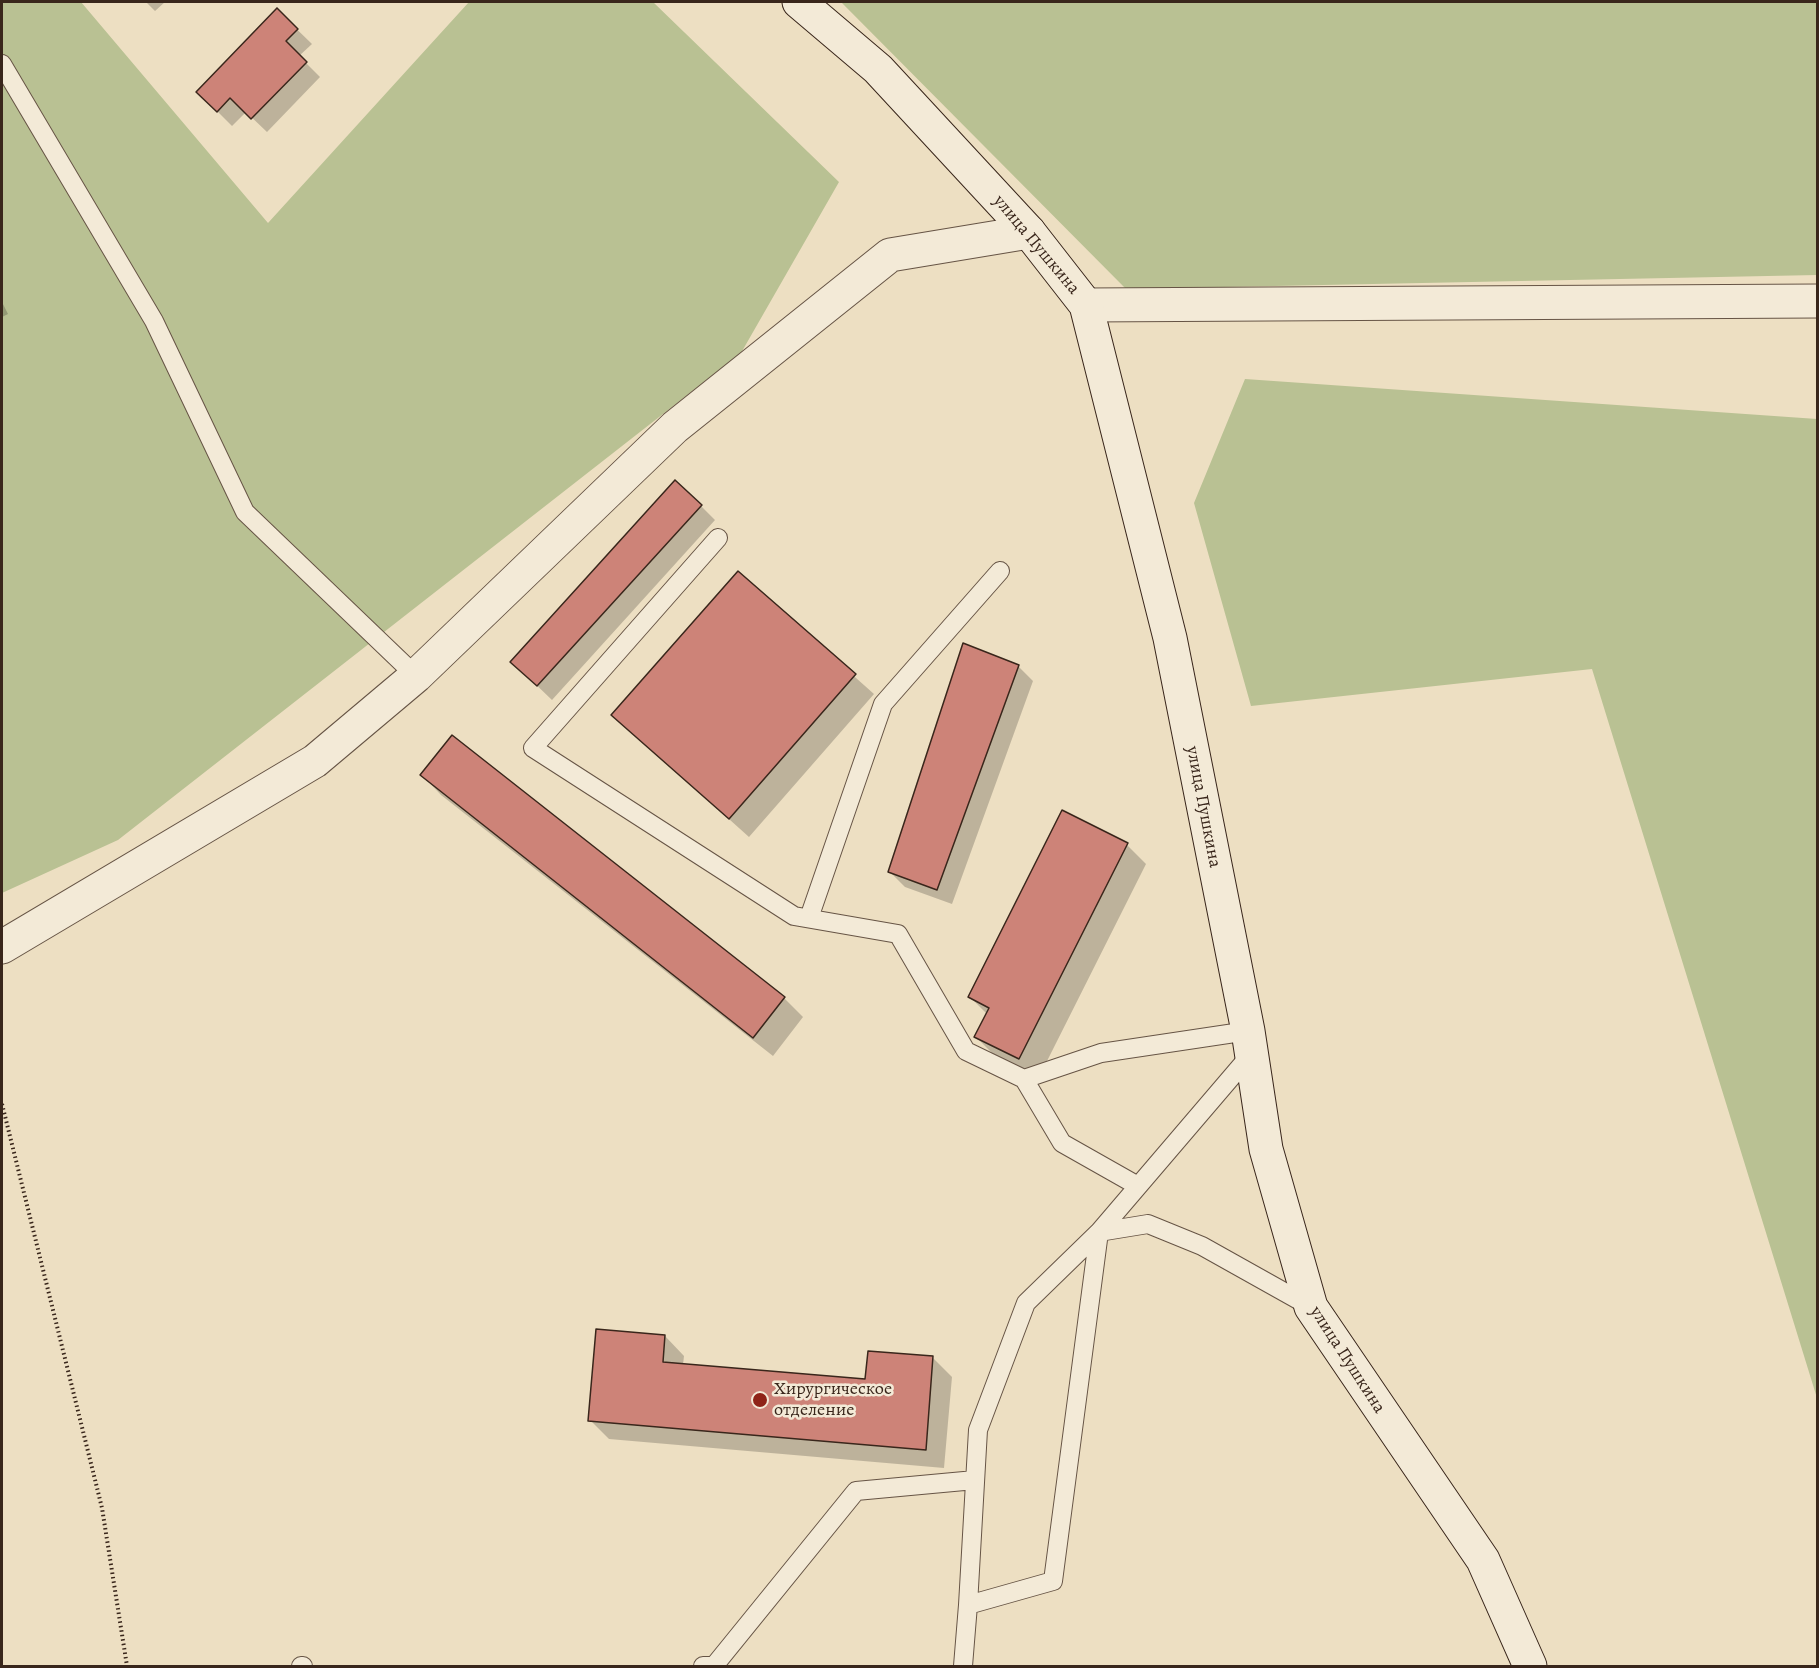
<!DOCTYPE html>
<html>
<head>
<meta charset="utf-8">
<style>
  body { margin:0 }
  #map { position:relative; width:1819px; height:1668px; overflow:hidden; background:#eddfc2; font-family:Alegreya,serif }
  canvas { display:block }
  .frame { position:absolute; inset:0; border:3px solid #39261b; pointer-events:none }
</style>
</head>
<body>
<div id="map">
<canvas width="1819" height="1668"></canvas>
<div class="frame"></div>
</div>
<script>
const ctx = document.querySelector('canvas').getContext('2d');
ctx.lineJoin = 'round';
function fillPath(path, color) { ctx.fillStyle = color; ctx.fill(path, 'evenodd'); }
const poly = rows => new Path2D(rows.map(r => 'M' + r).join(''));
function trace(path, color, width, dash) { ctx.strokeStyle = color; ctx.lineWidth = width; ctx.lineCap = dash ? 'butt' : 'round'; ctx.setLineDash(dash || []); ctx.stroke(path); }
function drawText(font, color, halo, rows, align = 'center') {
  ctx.font = font + ' Alegreya,serif'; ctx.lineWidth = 5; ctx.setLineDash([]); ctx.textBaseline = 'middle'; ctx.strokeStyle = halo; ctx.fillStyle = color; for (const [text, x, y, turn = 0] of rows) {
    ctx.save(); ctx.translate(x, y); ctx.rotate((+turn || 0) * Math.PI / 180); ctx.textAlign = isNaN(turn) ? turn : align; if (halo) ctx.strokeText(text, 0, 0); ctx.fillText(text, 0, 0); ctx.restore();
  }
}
const green = poly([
  [2,2,81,2,268,223,469,2,653,2,839,182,741,353,118,840,2,893],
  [841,2,1817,2,1817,275,1126,289],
  [1245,379,1817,419,1817,1398,1592,669,1251,706,1194,503]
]);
const shadow = poly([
  [146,2,165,2,155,11],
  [277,10,312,44,299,56,320,77,267,132,246,112,232,126,198,92],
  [2,302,8,314,2,317],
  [701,506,715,520,552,700,527,676],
  [738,573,874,694,749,837,613,715],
  [1018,666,1033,681,952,904,905,887,890,872],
  [422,775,784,998,803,1017,773,1056,441,795],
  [1127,845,1146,864,1039,1077,995,1056,976,1037,987,1014,969,996],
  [665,1336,684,1356,683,1365,867,1380,933,1358,952,1377,944,1468,609,1439,590,1420]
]);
const building = poly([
  [277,8,298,29,286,41,307,62,251,119,230,98,217,112,196,92,277,8],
  [675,480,702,505,537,686,510,662,675,480],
  [738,571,856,674,729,819,611,715,738,571],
  [963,643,1019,665,937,890,888,872,963,643],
  [452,735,785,997,753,1038,420,775,452,735],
  [1062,810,1128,843,1019,1059,974,1037,989,1008,968,997,1062,810],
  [596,1329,665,1335,663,1362,865,1379,868,1351,933,1356,926,1450,588,1421,596,1329]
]);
const path = poly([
  [2,1104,102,1508,127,1666]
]);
const lane = poly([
  [2,64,154,321,245,512,416,676],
  [718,538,533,748,794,916,898,934,966,1051,1024,1079],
  [809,918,883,704,1000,571],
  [1252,1053,1099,1232,1148,1224,1202,1246,1311,1307],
  [1138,1186,1062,1143,1024,1079,1101,1053,1248,1031],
  [1099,1232,1053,1581,968,1605,978,1430,1026,1303,1099,1232],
  [301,1666,303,1666],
  [703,1666,714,1666,856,1491,975,1480],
  [963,1666,968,1605]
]);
const street = poly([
  [1086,305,1818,301],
  [2,947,315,761,416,676,675,427,890,255,1029,232]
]);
const secondary = poly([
  [799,2,878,69,1029,232,1086,305,1170,638,1248,1031,1266,1149,1311,1307,1483,1560,1530,1666]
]);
const markers = [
  [760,1400,8,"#8f2418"]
];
const streetNames = [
  ["улица Пушкина",1036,245,50],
  ["улица Пушкина",1203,807,79],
  ["улица Пушкина",1347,1360,57]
];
const poiNames = [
  ["Хирургическое",774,1390],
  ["отделение",774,1411]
];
fillPath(green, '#b9c193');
fillPath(shadow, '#0003');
fillPath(building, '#cd8378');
trace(building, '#39261b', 1.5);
trace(lane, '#665445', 20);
trace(street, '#665445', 35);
trace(secondary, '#39261b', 35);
trace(path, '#39261b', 4, [1.5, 3]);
trace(lane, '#f3ead7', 18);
trace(street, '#f3ead7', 33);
trace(secondary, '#f3ead7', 33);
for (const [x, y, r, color] of markers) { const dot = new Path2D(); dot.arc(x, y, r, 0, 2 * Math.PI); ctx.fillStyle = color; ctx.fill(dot); trace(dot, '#f3ead7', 2); }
drawText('18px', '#39261b', '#f3ead7', streetNames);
drawText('18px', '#39261b', '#f3ead7', poiNames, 'left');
</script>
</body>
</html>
